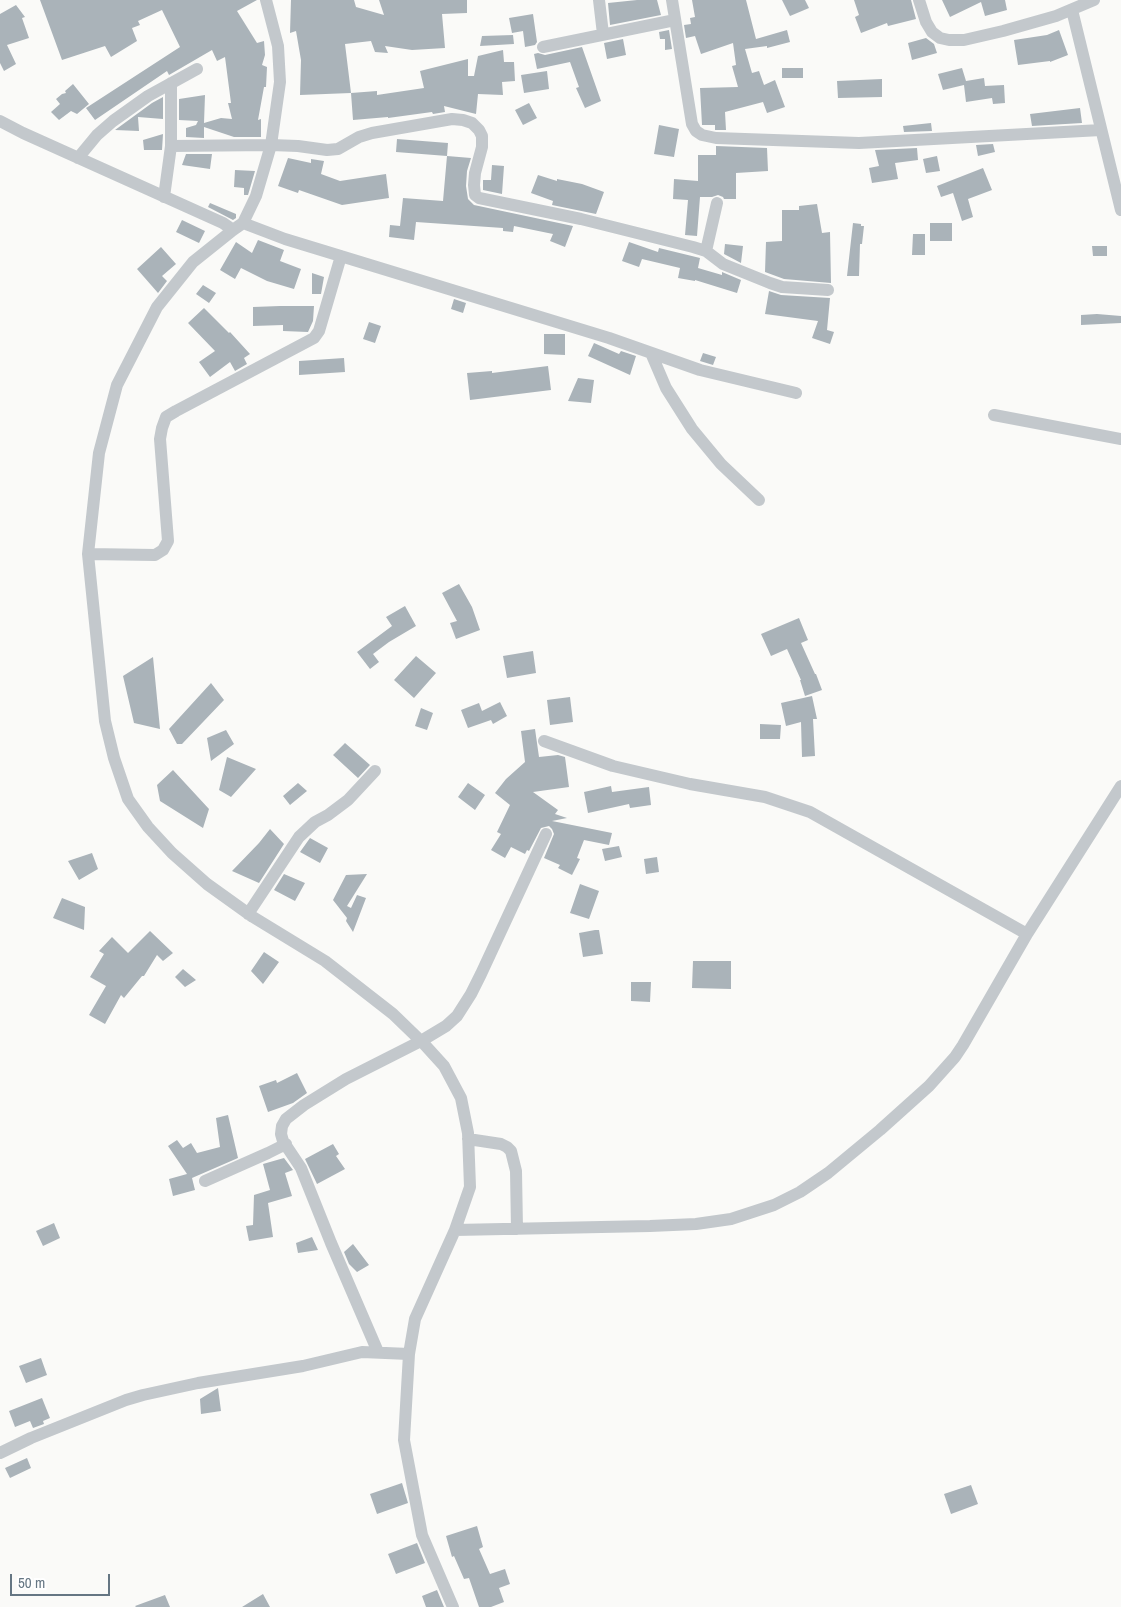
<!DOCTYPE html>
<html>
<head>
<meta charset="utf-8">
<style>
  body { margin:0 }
  #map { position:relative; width:1121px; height:1607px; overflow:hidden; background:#fafaf8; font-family:"Archivo Narrow",sans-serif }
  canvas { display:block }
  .scale { position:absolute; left:10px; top:1574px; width:100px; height:22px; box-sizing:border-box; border:2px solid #657683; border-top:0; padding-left:6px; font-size:15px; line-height:18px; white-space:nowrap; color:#657683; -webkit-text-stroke:4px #fff; paint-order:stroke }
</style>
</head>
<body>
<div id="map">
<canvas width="1121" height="1607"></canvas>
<div class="scale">50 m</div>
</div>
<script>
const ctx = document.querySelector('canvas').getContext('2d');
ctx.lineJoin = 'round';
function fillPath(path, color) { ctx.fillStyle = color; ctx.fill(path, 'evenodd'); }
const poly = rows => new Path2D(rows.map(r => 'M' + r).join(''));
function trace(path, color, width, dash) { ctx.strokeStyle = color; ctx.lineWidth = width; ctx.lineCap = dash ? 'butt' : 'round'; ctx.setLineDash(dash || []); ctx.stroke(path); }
const building = poly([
  [40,0,257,0,237,11,257,43,264,41,265,55,262,65,267,67,266,87,264,87,258,120,261,119,261,137,234,137,204,127,204,138,186,137,186,128,196,125,198,121,179,120,179,99,205,95,204,123,221,118,232,119,228,103,231,103,225,57,217,61,212,50,169,75,167,71,95,120,86,108,180,47,162,10,138,21,140,25,132,28,137,41,111,57,105,46,62,60],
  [291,0,354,0,356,7,384,15,379,0,467,0,467,13,442,14,445,48,412,50,385,46,388,53,375,52,371,41,345,44,351,93,300,95,301,60,296,31,290,33],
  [637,0,657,0,661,15,610,25,608,3],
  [692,0,746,0,756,39,787,30,790,42,767,48,767,46,745,49,752,73,759,71,764,85,775,80,785,107,767,113,763,102,725,112,726,130,715,130,715,125,702,125,700,88,738,87,732,66,736,65,733,43,701,54,695,36,686,38,684,25,691,24,690,18,695,17],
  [782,0,805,0,809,8,790,16],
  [854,0,911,0,916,19,888,26,887,23,861,33,855,17,859,15],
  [942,0,1005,0,1007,10,985,16,981,2,950,17],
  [16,5,25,17,22,18,29,38,7,45,16,64,4,71,0,63,0,14],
  [533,14,537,42,535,45,525,47,523,31,512,33,509,18],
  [669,30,672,49,665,50,665,39,660,39,659,32],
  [1059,30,1068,55,1050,62,1050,61,1018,65,1014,40,1047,35],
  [513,35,514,44,480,46,482,36],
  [926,38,934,44,937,53,912,60,908,43],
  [623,39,626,55,607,59,604,43],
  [582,47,601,101,585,108,576,88,579,87,570,62,537,69,534,54,538,53,545,55],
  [503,50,504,62,514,62,515,81,502,82,503,95,478,94,476,114,444,106,445,112,433,114,432,112,388,118,388,117,353,120,351,93,377,91,377,95,424,88,420,71,468,59,468,76,474,76,478,56],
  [782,68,803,68,803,78,782,78],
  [962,68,966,81,984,78,985,86,1004,85,1005,103,993,104,992,98,966,102,964,85,943,90,938,74],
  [547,71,549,89,524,93,521,75],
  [882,79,882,97,838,98,837,81],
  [73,84,89,104,77,114,71,111,59,120,51,112,60,104,56,99,62,94,66,93,65,91],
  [163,97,163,119,138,117,139,131,115,130,152,103],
  [529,103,537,118,523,125,515,110],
  [1080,108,1082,123,1032,126,1030,114],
  [931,123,932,131,904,132,903,126],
  [659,125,679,129,674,157,654,154],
  [163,134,162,150,144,150,143,140],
  [397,139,448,143,447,156,396,152],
  [993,144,995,152,978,156,976,145],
  [716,146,767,148,768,171,736,173,736,199,724,199,723,197,718,195,712,197,700,197,697,236,685,235,688,200,673,199,674,179,698,181,698,155,716,155],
  [917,148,918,160,895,163,898,179,872,183,869,168,879,166,875,150],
  [186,154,212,154,210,169,182,165],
  [447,156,471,158,467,171,466,186,468,199,474,205,573,226,565,247,550,241,553,234,514,226,513,232,503,231,503,228,416,222,414,240,389,237,390,225,400,226,403,198,443,201],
  [937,156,940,171,926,173,923,159],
  [288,158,311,163,311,159,324,161,321,174,340,181,386,174,389,198,342,205,299,190,298,193,278,186],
  [492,165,504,166,502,194,483,190,483,180,491,180],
  [983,168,992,190,968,199,973,217,962,221,953,193,941,197,937,186],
  [235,170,255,171,248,195,244,195,244,188,234,187],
  [538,175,557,181,557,179,582,184,604,192,596,214,552,205,553,201,531,193],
  [210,203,236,214,236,218,233,220,208,207],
  [817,204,822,233,830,232,831,283,784,279,765,272,766,242,782,241,782,210,799,210,799,206],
  [182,220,205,231,199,243,176,232],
  [853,223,861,224,861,226,864,226,862,244,860,244,859,276,847,276],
  [930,223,952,223,952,241,930,241],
  [913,234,925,234,925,255,912,255],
  [258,240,284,250,280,261,301,269,294,289,267,281,241,268,235,279,220,270,236,242,252,253],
  [629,242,658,252,659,248,700,258,698,268,722,275,722,272,741,280,737,293,695,280,695,281,678,278,680,268,642,259,639,267,622,261],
  [725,244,743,246,741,263,724,254],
  [1092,246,1107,246,1107,256,1093,256],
  [161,247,176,264,162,276,167,281,158,293,137,269],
  [312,273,324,277,321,294,312,294],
  [203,285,216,293,209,303,196,294],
  [769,291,781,295,830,298,827,330,834,332,830,344,812,338,818,321,765,314],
  [454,299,466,303,463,313,451,309],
  [280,306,314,306,313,321,308,332,283,331,283,325,253,326,253,307],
  [204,308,229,333,230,332,250,354,244,358,247,364,235,371,230,362,210,377,199,362,215,351,188,323],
  [1097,314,1121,316,1121,323,1081,325,1081,315],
  [369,322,381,326,375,343,363,339],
  [544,334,565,334,565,355,544,354],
  [594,343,619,354,621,351,636,356,630,375,588,356],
  [703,353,716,357,713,365,700,361],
  [344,358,345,372,299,375,299,361],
  [548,366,551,390,470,400,467,373,492,371,492,373],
  [578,378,594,380,591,403,568,401],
  [459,584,472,607,480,630,456,639,450,623,457,621,442,593],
  [405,606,416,626,389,642,373,654,379,662,370,669,357,652,392,626,386,617],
  [799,618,808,640,801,643,815,674,816,674,822,690,805,696,800,680,801,680,787,649,771,656,761,634],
  [533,651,536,673,507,678,503,656],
  [416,656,436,673,414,698,394,680],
  [153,657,160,729,134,723,123,676],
  [211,683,224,700,182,744,177,744,169,729],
  [812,696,817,719,813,719,815,756,802,757,801,722,786,726,781,703],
  [570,697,573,722,550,725,547,700],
  [500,702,507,716,493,724,491,720,468,728,461,710,479,703,482,711],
  [421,708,433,713,427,730,415,726],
  [760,724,781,725,780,739,760,739],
  [535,729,539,757,558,755,565,757,569,787,533,792,558,810,555,814,567,818,552,821,612,833,609,845,584,840,577,858,580,859,572,875,558,868,560,865,544,858,554,834,552,829,549,826,541,828,529,851,527,850,525,854,511,847,505,858,491,850,501,834,497,832,510,805,495,793,506,779,525,762,521,731],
  [226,730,234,744,211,761,207,738],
  [345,743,370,765,358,778,333,755],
  [227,757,256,769,231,797,219,790],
  [173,770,209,809,203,828,160,801,157,785],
  [298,783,307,791,290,805,283,796],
  [468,783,485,795,475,810,458,797],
  [611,786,612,792,649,787,651,805,630,808,629,804,588,813,584,792],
  [270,829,284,844,259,883,232,871,259,843],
  [310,838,328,848,320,863,300,852],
  [619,846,622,857,605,861,602,849],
  [92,853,98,869,79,880,68,861],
  [657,857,659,872,646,874,644,859],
  [284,874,305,883,295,901,274,890],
  [367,874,347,906,351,908,357,895,366,898,353,932,346,921,347,918,333,900,346,875],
  [580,884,599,891,589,919,570,913],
  [62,898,85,907,84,930,53,918],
  [595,930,599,930,603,954,583,957,579,933],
  [150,931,173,953,163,961,157,955,144,976,142,976,124,998,121,995,105,1024,89,1015,106,986,90,977,104,954,99,951,112,937,128,953],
  [264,952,279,962,263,984,251,971],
  [693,961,731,961,731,989,692,988],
  [183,969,196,980,185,987,175,977],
  [631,982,651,982,650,1002,631,1001],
  [297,1073,307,1093,293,1103,268,1112,259,1086,276,1080,277,1083],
  [228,1115,238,1158,192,1178,195,1190,173,1196,169,1179,187,1174,168,1146,177,1140,183,1148,191,1143,197,1153,220,1147,216,1118],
  [333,1144,339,1154,336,1156,345,1169,317,1184,305,1159],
  [284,1158,293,1170,285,1173,292,1196,268,1203,273,1237,249,1241,246,1226,253,1225,254,1195,270,1190,263,1164],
  [54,1223,60,1238,43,1246,36,1231],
  [312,1237,318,1250,298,1253,296,1243],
  [353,1244,369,1265,357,1272,349,1264,344,1252],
  [41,1358,47,1375,26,1383,19,1366],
  [218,1388,221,1411,201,1414,200,1399],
  [42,1398,50,1418,43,1421,44,1424,33,1428,30,1421,15,1427,9,1411],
  [27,1458,31,1468,10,1478,5,1468],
  [402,1483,408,1503,377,1514,370,1494],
  [971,1485,978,1504,951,1514,944,1494],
  [477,1526,483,1547,479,1549,490,1574,505,1569,510,1584,499,1588,504,1602,491,1607,479,1607,469,1578,464,1579,454,1556,452,1557,446,1536],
  [417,1543,425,1563,396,1574,388,1554],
  [437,1590,444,1607,426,1607,422,1596],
  [263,1594,270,1607,242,1607],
  [165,1595,170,1607,136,1607,135,1606]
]);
const street = poly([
  [266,0,278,46,280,82,271,145,256,196,243,223,233,230,193,262,157,307,117,385,99,453,88,554,105,721,114,758,128,799,148,827,172,853,207,884,253,917,325,961,393,1014,424,1044,444,1066,461,1098,468,1133,470,1187,455,1230,415,1319,409,1354,404,1440,422,1535,453,1607],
  [599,0,603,34],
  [672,0,692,124,696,131,702,135,716,138,859,143,1101,130],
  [919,0,926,22,932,32,940,38,949,40,964,40,1003,31,1056,16,1094,0],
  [1072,10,1121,210],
  [543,47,675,20],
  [0,121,23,133,223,223,233,230],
  [171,146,271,145,298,146,327,150,338,149,359,137,372,133,452,119,463,120,472,123,479,130,482,136,482,147,475,173,474,185,475,195,479,198,581,219,693,247,706,251,723,264,770,283,782,287,828,290],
  [78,158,97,135,113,121,148,96,197,69],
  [164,197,171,146,171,83],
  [243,223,285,239,609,338,700,370,796,393],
  [706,251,717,203],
  [651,353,666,388,692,429,721,464,759,500],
  [994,415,1121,439],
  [88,554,155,555,163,550,168,541,160,439,162,428,166,417,176,411,314,338,319,331,341,256],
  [544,741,613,766,690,784,765,797,810,812,1027,934],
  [248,914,299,837,315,822,328,815,348,800,375,771],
  [468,1139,501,1144,507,1147,511,1151,516,1171,517,1229],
  [205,1181,268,1153,286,1144],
  [455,1230,650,1226,696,1224,731,1219,774,1205,800,1192,828,1173,880,1130,929,1086,955,1057,963,1045,1027,934,1121,786],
  [378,1352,331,1243,301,1168,283,1141,281,1134,282,1126,286,1119,304,1105,346,1079,421,1041,446,1026,457,1016,471,994,481,974,546,834],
  [0,1453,31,1438,126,1400,143,1395,198,1383,303,1366,362,1352,409,1354]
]);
fillPath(building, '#aab3b9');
trace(street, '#c3c8cc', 12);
</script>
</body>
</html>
